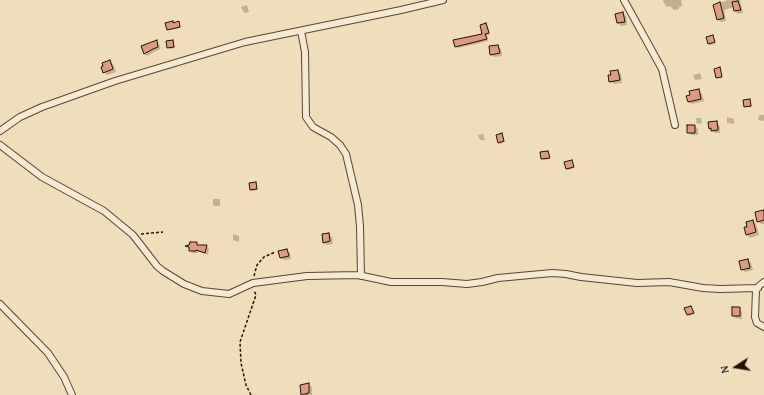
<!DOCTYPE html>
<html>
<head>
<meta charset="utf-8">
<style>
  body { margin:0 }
  #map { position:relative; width:764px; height:395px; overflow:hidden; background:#f0ddb9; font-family:"Gentium Book Plus",serif }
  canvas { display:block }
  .north { position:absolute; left:716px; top:347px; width:40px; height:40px; -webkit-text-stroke:3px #f5e9d2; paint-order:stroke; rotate:258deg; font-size:11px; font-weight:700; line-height:16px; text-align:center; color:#281004 }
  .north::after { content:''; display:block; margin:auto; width:14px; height:18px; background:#281004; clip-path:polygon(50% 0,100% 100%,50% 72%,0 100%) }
</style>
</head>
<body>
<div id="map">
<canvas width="764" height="395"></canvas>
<div class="north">N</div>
</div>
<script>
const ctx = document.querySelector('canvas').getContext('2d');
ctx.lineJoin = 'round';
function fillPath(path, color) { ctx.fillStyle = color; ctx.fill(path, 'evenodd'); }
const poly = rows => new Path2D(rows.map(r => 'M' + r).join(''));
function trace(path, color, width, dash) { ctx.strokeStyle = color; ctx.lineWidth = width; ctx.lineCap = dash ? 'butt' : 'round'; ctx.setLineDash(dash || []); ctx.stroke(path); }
const shadow = poly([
  [663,0,681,0,682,6,679,7,679,9,674,10,670,6,667,7,664,3],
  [728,0,740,0,743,13,738,14,735,11,734,7,724,10,726,21,721,22,718,19,714,5],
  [247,5,249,12,244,13,241,7],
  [623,13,626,16,627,25,621,26,618,23,616,14],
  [172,22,174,24,179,23,181,28,169,30,168,29],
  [486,25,488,27,490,35,487,35,488,41,458,48,456,46,483,35],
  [713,37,716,44,710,45,707,38],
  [173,41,175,48,170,49,167,42],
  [157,42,159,44,160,49,156,51,147,56,145,54],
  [498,46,501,49,502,56,494,57,491,54],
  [110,61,113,64,116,72,107,75,104,72],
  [618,71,621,74,622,83,614,84,610,81,612,76],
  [700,73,702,79,695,80,693,75],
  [699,90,702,94,704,101,692,104,688,101],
  [750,100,752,107,746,107,745,106],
  [759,115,764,115,764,121,758,120],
  [727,117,734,119,734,124,727,123],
  [696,118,701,118,702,123,697,124],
  [716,123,720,126,720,133,715,133,710,128],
  [695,126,698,129,698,135,691,135,688,132],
  [483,134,485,140,480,140,478,135],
  [502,135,505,142,500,144,499,142],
  [548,152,550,159,544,160,542,159],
  [572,161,574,168,568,170,567,169],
  [256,183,258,190,252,191,250,184],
  [213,199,219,199,220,200,220,206,215,206,213,205],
  [764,211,764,224,761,224,758,221],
  [753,221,756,224,759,235,750,238,746,234],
  [233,234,239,236,239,242,233,240],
  [329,234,332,237,333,244,327,245,324,242],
  [196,243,199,246,206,246,209,249,208,255,198,251,198,253,192,253,190,250,187,246],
  [287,250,290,253,291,259,284,260,280,257],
  [748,260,751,263,753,270,745,272,742,269],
  [691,307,695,314,689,316,686,309],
  [739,308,742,312,742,319,736,318,733,315],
  [308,384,312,387,312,395,302,395,301,386]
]);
const building = poly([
  [738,1,741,10,734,11,732,2,738,1],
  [720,2,724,18,717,20,713,5,720,2],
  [623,12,625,22,617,23,615,14,623,12],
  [173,21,173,23,179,21,180,27,167,30,165,23,173,21],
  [486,23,489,33,485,34,487,39,455,47,453,40,482,34,480,25,486,23],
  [713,35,715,42,708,44,706,37,713,35],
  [157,40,158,47,153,49,144,54,141,46,157,40],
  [173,40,174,47,167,48,166,41,173,40],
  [498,45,500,53,490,55,489,46,498,45],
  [110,60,113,69,103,73,101,67,103,66,102,63,110,60],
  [720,67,722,77,716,78,714,69,720,67],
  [618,70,620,80,609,82,608,75,611,75,610,71,618,70],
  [699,89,701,99,688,102,686,96,690,95,689,91,699,89],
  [750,99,751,106,744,107,743,100,750,99],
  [717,121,718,130,711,131,711,128,709,129,708,122,717,121],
  [687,125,695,125,695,133,687,133,687,125],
  [502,133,504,141,498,143,496,135,502,133],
  [548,151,550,158,541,159,540,152,548,151],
  [572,160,574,167,566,169,564,162,572,160],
  [256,182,257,189,250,190,249,183,256,182],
  [764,210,764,220,757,222,755,212,764,210],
  [753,220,756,232,746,235,744,227,747,227,746,222,753,220],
  [329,233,330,241,323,243,322,234,329,233],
  [190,242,197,242,197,245,207,245,205,253,196,250,196,251,189,251,189,247,185,246,189,245,190,242],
  [287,249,289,256,280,258,278,251,287,249],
  [748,259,750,268,741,270,739,261,748,259],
  [691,306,694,313,687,315,684,308,691,306],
  [732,307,740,307,740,316,732,316,732,307],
  [309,383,309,393,301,395,300,385,309,383]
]);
const path = poly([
  [141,234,163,232],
  [254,276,257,265,264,257,275,252],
  [251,395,246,385,241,363,240,342,256,295,254,290]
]);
const minor = poly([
  [624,0,662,69,675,125],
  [301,31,305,52,306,117,313,127,331,137,340,145,346,154,358,205,360,226,361,276],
  [0,131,20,117,42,107,115,81,245,42,401,10,443,0],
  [0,145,42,177,104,211,133,235,157,266,163,271,184,284,202,291,229,294,253,283,307,276,358,275,391,282,442,282,467,284,482,282,498,278,552,273,566,274,581,277,637,283,669,282,703,288,720,289,758,288],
  [764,282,759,286,756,290,755,317,757,323,764,327],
  [0,304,48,353,64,377,72,395]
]);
fillPath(shadow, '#0003');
fillPath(building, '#dc9c7e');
trace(building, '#281004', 1);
trace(minor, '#5a4331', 8);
trace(path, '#281004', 1.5, [3, 2]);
trace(minor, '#f5e9d2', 6);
</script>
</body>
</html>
